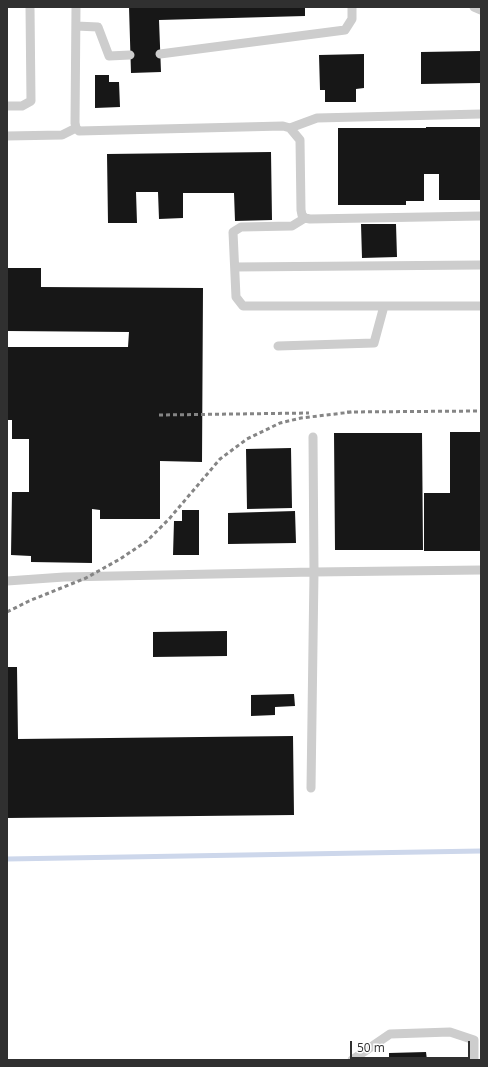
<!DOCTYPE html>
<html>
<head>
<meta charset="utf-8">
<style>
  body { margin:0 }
  #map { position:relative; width:488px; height:1067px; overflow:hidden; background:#fff; font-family:"Open Sans",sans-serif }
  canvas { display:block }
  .frame { position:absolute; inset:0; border:8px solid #303030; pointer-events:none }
  .scale { position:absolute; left:350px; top:1041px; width:120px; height:18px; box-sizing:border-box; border:2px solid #303030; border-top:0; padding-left:5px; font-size:12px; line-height:14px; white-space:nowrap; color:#303030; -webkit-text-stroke:3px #fff; paint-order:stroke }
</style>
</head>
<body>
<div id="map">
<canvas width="488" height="1067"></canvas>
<div class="frame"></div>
<div class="scale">50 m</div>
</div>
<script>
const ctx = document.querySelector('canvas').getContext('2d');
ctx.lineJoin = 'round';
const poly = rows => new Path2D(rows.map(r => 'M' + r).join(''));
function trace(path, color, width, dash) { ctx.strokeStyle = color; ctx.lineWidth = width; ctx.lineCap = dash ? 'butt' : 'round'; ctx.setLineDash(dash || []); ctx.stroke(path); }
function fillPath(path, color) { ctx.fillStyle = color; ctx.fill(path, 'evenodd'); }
const stream = poly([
  [7,859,481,851]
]);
const building = poly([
  [129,7,305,7,305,16,159,20,161,72,131,73],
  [481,51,481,83,421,84,421,52],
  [364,54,364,88,356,89,356,102,325,102,325,90,320,90,319,55],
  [95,75,109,75,109,82,119,82,120,107,95,108],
  [426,127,481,127,481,200,439,200,439,174,424,174,424,201,406,201,406,205,338,205,338,128,426,128],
  [271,152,272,220,235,221,234,193,183,193,183,218,159,219,158,192,136,192,137,223,108,223,107,154],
  [361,224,396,224,397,257,362,258],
  [7,268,41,268,41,287,203,288,202,462,160,461,160,519,100,519,100,510,92,509,92,563,31,562,31,556,11,555,12,492,29,492,29,439,12,439,12,420,7,420,7,347,128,347,129,332,7,331],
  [450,432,481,432,481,551,424,551,424,493,450,493],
  [334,433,422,433,423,550,335,550],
  [291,448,292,508,247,509,246,449],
  [182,510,199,510,199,555,173,555,174,521,182,521],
  [295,511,296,543,228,544,228,513],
  [227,631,227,656,153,657,153,632],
  [7,667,17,667,18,739,293,736,294,815,7,818],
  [294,694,295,706,275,707,275,715,251,716,251,695],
  [426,1052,427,1060,389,1060,389,1053]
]);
const service = poly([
  [76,7,75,123,76,128,79,131,283,126,290,128,300,140,301,210,302,215,305,218,310,219,481,216],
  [474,7,481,10],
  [76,26,98,27,109,56,130,55],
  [160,54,345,30,352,19,352,7],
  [7,106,22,106,31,101,30,7],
  [290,128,317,118,481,114],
  [7,136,62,135,76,128],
  [305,218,292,226,241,227,233,232,236,297,243,306,481,306],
  [235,267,481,265],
  [278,346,374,343,384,306],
  [313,437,314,572,481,570],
  [7,581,64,577,314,572,311,788],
  [352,1060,390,1034,450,1032,474,1040,474,1060]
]);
const rail = poly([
  [347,412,481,411],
  [159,415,309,413],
  [7,612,29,601,86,578,120,559,147,541,169,519,220,459,247,439,280,423,301,418,352,412]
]);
trace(stream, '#cdd7eb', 5);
fillPath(building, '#171717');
trace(service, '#cdcdcd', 9);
trace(rail, '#858585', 3, [4, 3]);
</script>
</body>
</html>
